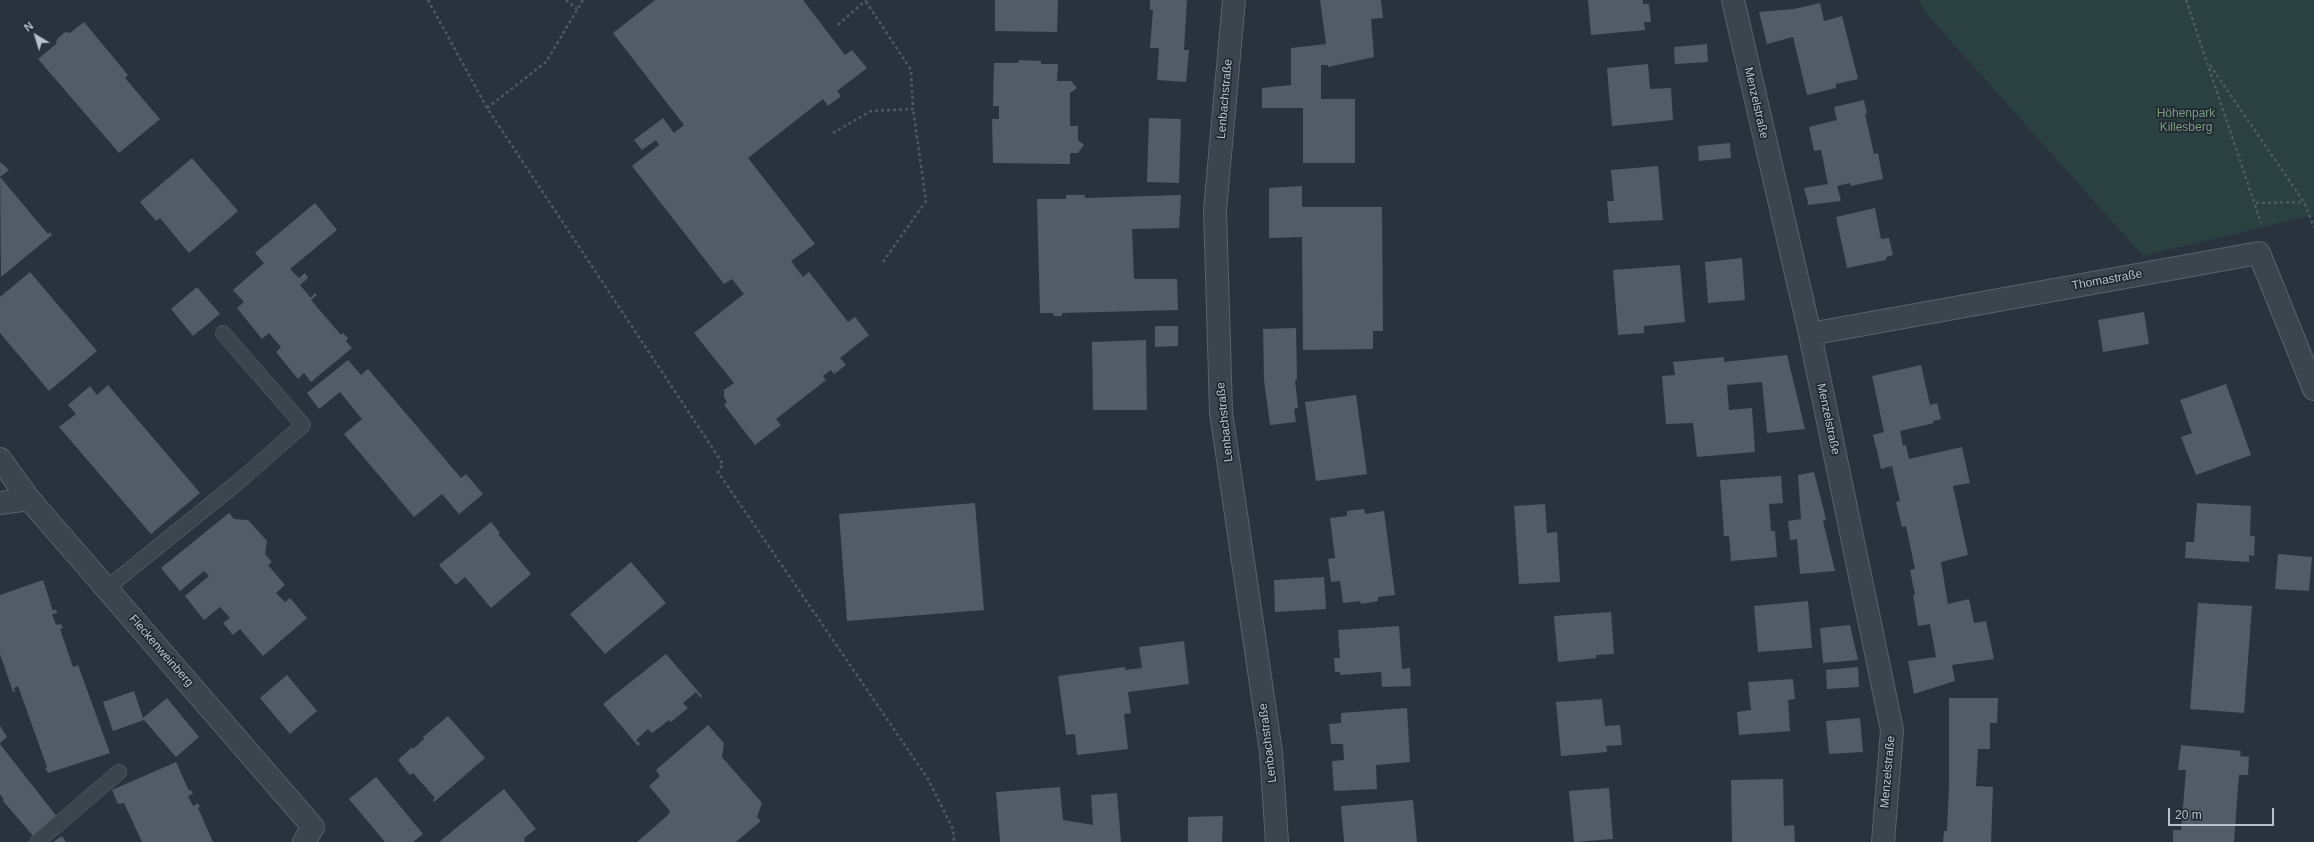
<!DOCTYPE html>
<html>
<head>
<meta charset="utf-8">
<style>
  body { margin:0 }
  #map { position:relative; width:2314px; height:842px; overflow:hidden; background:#28333e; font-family:Arial,sans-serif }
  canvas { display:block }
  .north { position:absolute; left:16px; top:16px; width:40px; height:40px; -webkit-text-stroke:3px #212933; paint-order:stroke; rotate:322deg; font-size:11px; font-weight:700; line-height:16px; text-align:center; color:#b8c0c9 }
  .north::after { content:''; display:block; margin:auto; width:14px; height:18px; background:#b8c0c9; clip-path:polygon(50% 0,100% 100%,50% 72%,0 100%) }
  .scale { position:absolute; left:2168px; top:808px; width:106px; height:18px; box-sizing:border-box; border:2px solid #b8c0c9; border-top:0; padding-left:5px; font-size:12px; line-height:14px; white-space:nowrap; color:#b8c0c9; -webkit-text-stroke:3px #212933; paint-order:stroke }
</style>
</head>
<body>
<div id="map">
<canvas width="2314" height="842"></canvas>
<div class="north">N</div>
<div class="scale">20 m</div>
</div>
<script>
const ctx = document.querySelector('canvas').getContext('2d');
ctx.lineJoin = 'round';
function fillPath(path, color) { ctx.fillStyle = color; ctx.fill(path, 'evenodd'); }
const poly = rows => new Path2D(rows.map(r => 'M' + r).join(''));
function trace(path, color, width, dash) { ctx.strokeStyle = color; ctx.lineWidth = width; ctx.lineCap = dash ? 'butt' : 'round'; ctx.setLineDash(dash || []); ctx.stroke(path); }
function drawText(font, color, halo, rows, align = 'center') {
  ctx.font = font + ' Arial,sans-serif'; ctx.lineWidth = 3.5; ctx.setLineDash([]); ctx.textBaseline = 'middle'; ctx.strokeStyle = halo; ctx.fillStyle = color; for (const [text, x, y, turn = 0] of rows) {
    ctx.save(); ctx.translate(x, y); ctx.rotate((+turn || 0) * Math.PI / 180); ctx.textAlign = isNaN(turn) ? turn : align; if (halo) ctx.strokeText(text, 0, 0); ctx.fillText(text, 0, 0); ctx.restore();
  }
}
const green = poly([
  [1919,0,2314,0,2314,215,2143,256,1924,11]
]);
const building = poly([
  [655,0,803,0,845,55,852,50,867,68,837,91,841,96,828,106,823,99,748,158,815,244,791,261,803,277,809,272,848,322,855,317,869,335,840,358,846,365,834,374,831,370,823,376,826,380,776,419,781,425,755,445,724,405,727,402,724,397,724,390,734,383,694,333,744,294,732,279,724,284,632,166,659,145,656,140,642,150,634,140,663,118,674,133,684,125,613,33],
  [995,0,1058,0,1057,32,995,31],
  [1150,0,1187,0,1184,50,1189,50,1186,82,1157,80,1159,48,1150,48,1153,10,1150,10],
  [1320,0,1381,0,1383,18,1371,19,1374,57,1328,67,1328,65,1321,65,1321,99,1355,99,1355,163,1303,163,1303,108,1262,108,1262,88,1291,85,1291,48,1326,44],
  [1588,0,1643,0,1643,4,1649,4,1651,22,1644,22,1645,30,1591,35],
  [1820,3,1824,21,1842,16,1858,79,1836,84,1836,88,1807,95,1793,37,1767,44,1759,12,1794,9],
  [84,22,128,75,125,78,160,119,119,153,38,59,56,44,57,39,65,32,70,33],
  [1707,44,1708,62,1675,64,1674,47],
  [1019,60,1041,61,1041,64,1058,64,1057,81,1071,81,1077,88,1070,93,1070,126,1078,126,1078,140,1084,145,1078,153,1070,153,1070,164,993,163,992,119,999,119,999,106,993,106,994,63,1018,63],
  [1648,64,1650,89,1671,88,1673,120,1612,126,1607,68],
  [1864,100,1867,114,1865,114,1874,154,1878,153,1883,179,1851,186,1850,183,1837,186,1841,201,1807,205,1808,202,1804,188,1828,184,1821,150,1814,151,1809,127,1837,120,1834,107],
  [1149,118,1181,119,1179,183,1147,182],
  [1730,143,1731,158,1699,161,1698,146],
  [192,158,238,211,189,253,160,218,156,221,140,202],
  [0,162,9,170,0,177,48,234,50,232,52,235,1,277],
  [1658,166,1663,220,1609,223,1607,201,1614,201,1611,170],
  [1302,186,1302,207,1382,207,1383,331,1373,331,1373,349,1303,350,1302,237,1269,238,1269,188],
  [1066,195,1085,195,1085,198,1181,195,1179,228,1132,229,1134,279,1177,279,1178,310,1062,313,1062,316,1054,316,1053,313,1040,313,1037,199,1066,199],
  [315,203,337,230,290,269,299,278,305,273,308,278,300,285,311,298,315,293,317,295,311,300,341,335,343,333,348,338,346,341,352,348,311,382,304,373,298,379,276,352,281,347,269,333,262,339,237,308,244,302,233,290,264,263,255,253],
  [1875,208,1881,239,1889,238,1893,255,1886,257,1886,260,1847,268,1836,217],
  [1742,258,1745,300,1708,303,1705,262],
  [1680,265,1685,322,1644,326,1644,333,1618,335,1613,270],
  [30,272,97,351,49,391,0,333,0,297],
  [197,287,220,314,193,336,171,309],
  [2144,312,2149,344,2103,352,2098,320],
  [1155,326,1178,326,1178,346,1155,347],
  [1296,328,1297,379,1295,380,1298,408,1294,409,1296,422,1270,425,1264,380,1263,329],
  [1146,340,1147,410,1093,410,1092,342],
  [1787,355,1805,429,1767,433,1762,382,1727,385,1729,410,1752,408,1755,452,1697,457,1693,423,1666,424,1662,376,1675,375,1673,362,1724,357,1724,362],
  [348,360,361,375,368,369,461,478,466,474,483,494,459,514,442,494,414,517,344,434,362,419,340,392,319,409,307,393],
  [1921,365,1930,405,1937,403,1941,419,1933,421,1934,423,1900,431,1903,446,1906,445,1909,459,1962,447,1970,483,1953,486,1968,555,1941,562,1948,604,1969,599,1974,623,1986,621,1994,659,1952,665,1955,681,1914,694,1908,661,1936,657,1930,624,1918,626,1913,595,1915,595,1910,570,1915,569,1906,526,1902,527,1896,502,1900,501,1892,466,1881,469,1877,451,1873,435,1884,432,1872,376],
  [2226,384,2251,455,2196,475,2181,437,2192,433,2180,400],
  [108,385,200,493,151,534,59,427,76,414,68,405,90,386,97,395],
  [1356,395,1367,474,1316,481,1305,402],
  [1814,472,1826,519,1823,521,1835,571,1800,574,1797,539,1790,540,1788,521,1801,519,1798,475],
  [1781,476,1783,503,1769,504,1771,531,1775,531,1777,557,1731,561,1729,536,1724,536,1720,480],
  [975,503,984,610,847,621,839,514],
  [2197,503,2251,506,2250,536,2255,536,2254,556,2249,555,2249,562,2185,558,2186,542,2194,542],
  [1545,504,1547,533,1557,532,1560,582,1519,584,1514,506],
  [1364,509,1365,514,1384,511,1395,595,1378,597,1378,601,1361,604,1360,601,1343,603,1340,581,1331,582,1328,559,1335,558,1330,518,1347,516,1347,511],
  [229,513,234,519,248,520,267,541,265,554,272,562,268,565,285,585,276,593,285,602,290,598,307,618,263,656,240,629,233,635,223,623,230,618,220,607,204,620,185,596,209,576,204,571,180,591,161,568],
  [491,522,500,533,498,534,531,574,491,608,465,577,456,585,439,565],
  [2278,554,2312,557,2309,591,2275,589],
  [631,562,666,603,605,654,570,614],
  [1324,577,1326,609,1275,612,1274,580],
  [43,580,53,611,56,609,57,613,52,614,56,625,61,624,63,628,60,629,73,667,78,665,110,753,48,773,45,768,47,767,18,686,14,688,15,691,13,692,0,654,0,595],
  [1808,601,1812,648,1758,652,1754,606],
  [2198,603,2252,606,2244,713,2190,709],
  [1611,612,1614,654,1596,655,1596,658,1558,662,1554,616],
  [1850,625,1858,660,1823,663,1820,628],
  [1399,626,1402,669,1410,668,1411,686,1382,687,1381,672,1340,675,1340,672,1335,672,1334,658,1340,658,1338,630],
  [1184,641,1189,684,1128,692,1131,713,1124,714,1128,749,1077,755,1075,734,1066,735,1058,676,1125,667,1125,670,1142,668,1139,647],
  [666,654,702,696,701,698,696,692,683,703,688,708,671,722,669,720,652,733,648,729,636,740,640,744,638,746,603,704],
  [1858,667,1859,687,1827,689,1826,670],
  [287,675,317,711,290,734,260,698],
  [1793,679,1795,699,1788,700,1790,731,1739,735,1737,712,1751,710,1748,682],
  [134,691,143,718,167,698,199,737,176,757,144,720,113,731,103,702],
  [1949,698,1998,698,1997,723,1990,723,1990,749,1978,749,1976,786,1993,787,1991,842,1943,842,1944,831,1947,831,1949,786],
  [1602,699,1605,726,1620,725,1622,745,1606,746,1607,752,1561,756,1556,702],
  [1407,708,1410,762,1376,765,1377,789,1334,791,1332,761,1344,760,1343,744,1331,744,1329,724,1341,723,1341,713],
  [448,716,485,758,434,802,433,800,435,798,413,773,410,775,398,760,412,747,413,749,424,739,423,737],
  [1860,718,1863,752,1829,754,1826,721],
  [708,725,724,743,722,757,762,803,757,817,761,821,736,842,637,842,668,815,670,811,649,786,660,776,656,770],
  [0,726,7,737,0,743],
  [0,744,58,818,34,837,3,801,4,800,0,794],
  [2181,745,2241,751,2240,756,2249,757,2248,775,2239,775,2234,842,2173,842,2173,830,2181,830,2186,770,2178,770],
  [176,762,189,791,191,790,193,794,188,796,193,806,198,803,200,807,198,808,213,842,142,842,124,803,118,804,112,790],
  [376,777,423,834,413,842,385,842,349,799],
  [1783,779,1784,826,1794,825,1795,842,1732,842,1731,780],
  [1060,787,1063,820,1093,825,1091,795,1117,793,1121,842,1000,842,996,792],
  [1609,788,1613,839,1574,842,1569,791],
  [504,789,536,829,524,838,525,841,524,842,439,842],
  [1413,800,1417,842,1344,842,1341,806],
  [1223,816,1222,842,1188,842,1188,817],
  [62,836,66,842,53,842]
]);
const path = poly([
  [428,0,487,108],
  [566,0,577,9],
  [583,0,546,62,487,108,723,464,718,472,928,779,953,829,954,842],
  [2186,0,2261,223],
  [838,25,866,0],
  [2210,65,2304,202,2314,227],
  [833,133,871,111,913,109,911,70,865,0],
  [2256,203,2304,202],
  [883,262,926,201,913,109]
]);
const service = poly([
  [107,588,237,483,303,425,223,333],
  [37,842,119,772]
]);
const minor = poly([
  [1234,0,1215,210,1221,412,1271,752,1277,842],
  [1733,0,1810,334,1892,730,1883,842],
  [1810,334,2259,253,2314,389],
  [0,459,29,499,313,827,304,842],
  [0,503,29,499]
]);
const streetNames = [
  ["Lenbachstraße",1225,99,-85],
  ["Menzelstraße",1756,103,77],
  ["Thomastraße",2107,280,-10],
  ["Menzelstraße",1828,419,78],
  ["Lenbachstraße",1225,422,-96],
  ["Fleckenweinberg",161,651,49],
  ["Lenbachstraße",1268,743,-97],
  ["Menzelstraße",1888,772,-85]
];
const parkNames = [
  ["Höhenpark",2186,114],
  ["Killesberg",2186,128]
];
fillPath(green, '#2b4040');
fillPath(building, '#525c68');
trace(service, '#5a626c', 16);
trace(minor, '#5a626c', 24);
trace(path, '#4a5c5e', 2.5, [3, 3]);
trace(service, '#3c444e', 15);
trace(minor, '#3c444e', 22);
drawText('12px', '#b8c0c9', '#212933', streetNames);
drawText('12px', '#799c7f', '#212933', parkNames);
</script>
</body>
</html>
